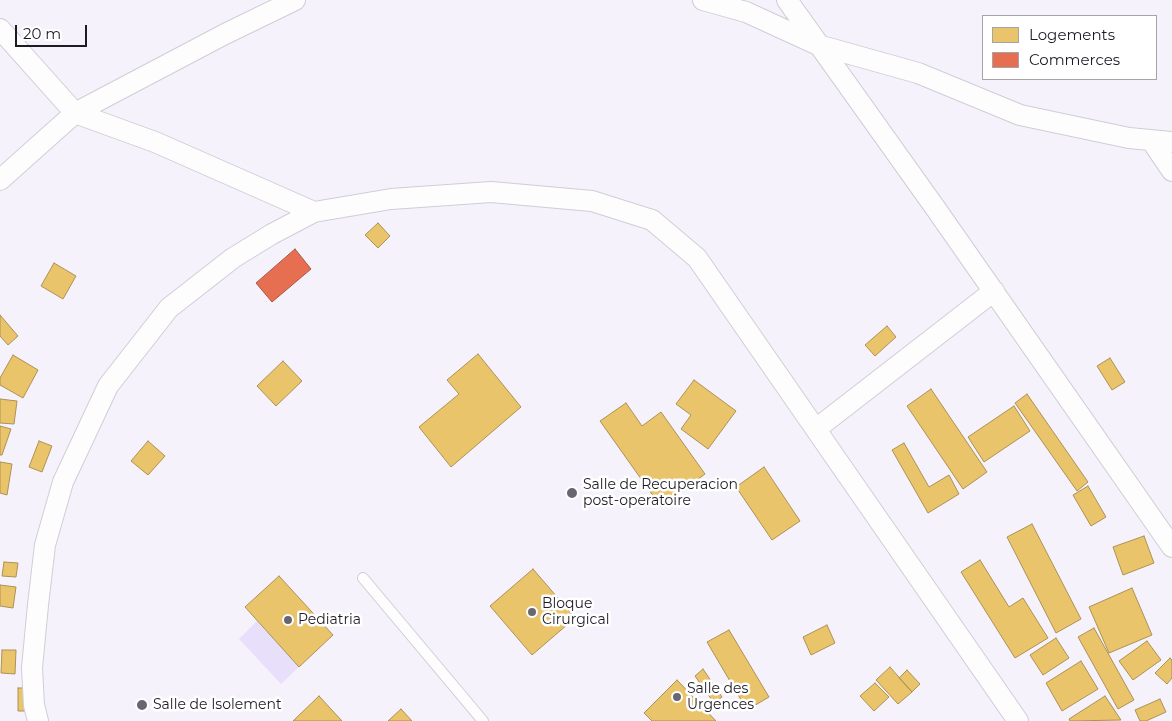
<!DOCTYPE html>
<html>
<head>
<meta charset="utf-8">
<style>
  body { margin:0 }
  #map { position:relative; width:1172px; height:721px; overflow:hidden; background:#f5f2fb; font-family:Montserrat,sans-serif }
  canvas { display:block }
  .legend { position:absolute; left:982px; top:15px; width:175px; height:65px; box-sizing:border-box; background:#fff; border:1px solid #a5a4a8; margin:0; padding:6px 9px; list-style:none; font-size:15px; color:#1e1b25 }
  .legend li { display:flex; align-items:center; gap:10px; height:25px }
  .legend b { width:25px; border:1px solid #a5a4a8 }
  .scale { position:absolute; left:15px; top:25px; width:72px; height:22px; box-sizing:border-box; border:2px solid #1e1b25; border-top:0; padding-left:6px; font-size:15px; line-height:18px; white-space:nowrap; color:#1e1b25; -webkit-text-stroke:4px #fff; paint-order:stroke }
</style>
</head>
<body>
<div id="map">
<canvas width="1172" height="721"></canvas>
<ul class="legend">
<li><b style="height:14px;background:#e9c46a"></b>Logements</li>
<li><b style="height:14px;background:#e76f51"></b>Commerces</li>
</ul>
<div class="scale">20 m</div>
</div>
<script>
const ctx = document.querySelector('canvas').getContext('2d');
ctx.lineJoin = 'round';
function fillPath(path, color) { ctx.fillStyle = color; ctx.fill(path, 'evenodd'); }
const poly = rows => new Path2D(rows.map(r => 'M' + r).join(''));
function trace(path, color, width, dash) { ctx.strokeStyle = color; ctx.lineWidth = width; ctx.lineCap = dash ? 'butt' : 'round'; ctx.setLineDash(dash || []); ctx.stroke(path); }
function drawText(font, color, halo, rows, align = 'center') {
  ctx.font = font + ' Montserrat,sans-serif'; ctx.lineWidth = 5; ctx.setLineDash([]); ctx.textBaseline = 'middle'; ctx.strokeStyle = halo; ctx.fillStyle = color; for (const [text, x, y, turn = 0] of rows) {
    ctx.save(); ctx.translate(x, y); ctx.rotate((+turn || 0) * Math.PI / 180); ctx.textAlign = isNaN(turn) ? turn : align; if (halo) ctx.strokeText(text, 0, 0); ctx.fillText(text, 0, 0); ctx.restore();
  }
}
const green = poly([
  [257,621,299,667,281,684,239,639]
]);
const homes = poly([
  [378,223,390,236,378,248,365,235,378,223],
  [54,263,76,276,63,299,41,286,54,263],
  [0,315,18,336,8,345,0,336,0,315],
  [887,326,896,337,875,356,865,345,887,326],
  [478,354,521,407,451,467,419,427,459,394,447,380,478,354],
  [13,355,38,370,23,398,0,385,0,378,13,355],
  [1110,358,1125,382,1112,390,1097,366,1110,358],
  [283,361,302,381,276,406,257,386,283,361],
  [694,380,736,411,708,449,681,429,691,415,676,404,694,380],
  [931,389,987,472,963,489,907,406,931,389],
  [1027,394,1088,482,1077,491,1015,403,1027,394],
  [0,399,17,401,14,424,0,423,0,399],
  [626,403,642,426,661,412,705,474,661,507,600,421,626,403],
  [1014,406,1030,431,984,462,968,437,1014,406],
  [0,426,11,429,2,455,0,455,0,426],
  [39,441,52,446,42,472,29,467,39,441],
  [148,441,165,456,148,475,131,461,148,441],
  [904,443,929,487,949,475,959,494,928,513,892,450,904,443],
  [0,462,12,464,7,495,0,493,0,462],
  [764,467,800,521,772,540,736,487,764,467],
  [1088,486,1106,517,1091,526,1073,495,1088,486],
  [1032,524,1081,619,1056,633,1007,537,1032,524],
  [1144,536,1154,563,1123,575,1113,547,1144,536],
  [980,560,1009,607,1023,598,1048,638,1015,658,961,572,980,560],
  [4,562,18,563,16,577,2,576,4,562],
  [533,569,575,618,532,655,490,606,533,569],
  [279,576,333,635,299,667,245,607,279,576],
  [0,585,16,587,13,608,0,606,0,585],
  [1132,588,1152,635,1109,653,1089,607,1132,588],
  [827,625,835,643,811,655,803,637,827,625],
  [1094,628,1134,700,1118,709,1078,637,1094,628],
  [729,630,769,697,747,710,707,642,729,630],
  [1056,638,1069,658,1043,675,1030,655,1056,638],
  [1147,641,1161,660,1133,680,1119,661,1147,641],
  [2,650,16,650,15,674,1,673,2,650],
  [1170,658,1172,660,1172,678,1167,684,1155,673,1170,658],
  [1081,661,1098,689,1062,711,1046,683,1081,661],
  [890,667,912,692,898,704,876,680,890,667],
  [703,669,722,697,714,703,695,676,703,669],
  [907,670,920,684,912,692,899,678,907,670],
  [677,680,716,721,652,721,644,713,677,680],
  [875,683,889,697,874,711,860,696,875,683],
  [18,688,31,688,31,711,18,711,18,688],
  [319,696,342,721,293,721,319,696],
  [1105,696,1121,720,1070,721,1069,719,1105,696],
  [1160,699,1166,712,1146,721,1140,721,1135,710,1160,699],
  [401,709,412,721,388,721,401,709]
]);
const shops = poly([
  [295,249,311,269,272,302,256,283,295,249]
]);
const service = poly([
  [363,578,483,721]
]);
const minor = poly([
  [703,0,746,12,818,45,918,73,1020,115,1129,138,1172,142],
  [787,0,936,209,1172,547],
  [0,29,75,113,155,142,314,212],
  [1151,140,1172,171],
  [0,180,75,113,225,34,295,0],
  [816,429,994,291],
  [38,721,34,705,32,668,38,605,45,545,63,482,108,386,169,308,233,258,272,234,314,212,391,199,491,192,592,201,652,220,697,258,1018,721]
]);
const markers = [
  [572,493,6,"#696670"],
  [532,612,5,"#696670"],
  [288,620,5,"#696670"],
  [677,697,5,"#696670"],
  [142,705,6,"#696670"]
];
const poiNames = [
  ["Salle de Recuperacion",583,485],
  ["post-operatoire",583,501],
  ["Bloque",542,604],
  ["Cirurgical",542,620],
  ["Pediatria",298,620],
  ["Salle des",687,689],
  ["Urgences",687,705],
  ["Salle de Isolement",153,705]
];
fillPath(green, '#e8dffa');
fillPath(homes, '#e9c46a');
trace(homes, '#ac9155', 1);
fillPath(shops, '#e76f51');
trace(shops, '#ab5644', 1);
trace(service, '#d0cdd7', 12);
trace(minor, '#d0cdd7', 22);
trace(service, '#fefdfe', 10);
trace(minor, '#fefdfe', 20);
for (const [x, y, r, color] of markers) { const dot = new Path2D(); dot.arc(x, y, r, 0, 2 * Math.PI); ctx.fillStyle = color; ctx.fill(dot); trace(dot, '#fff', 2); }
drawText('14px', '#1e1b25', '#fff', poiNames, 'left');
</script>
</body>
</html>
